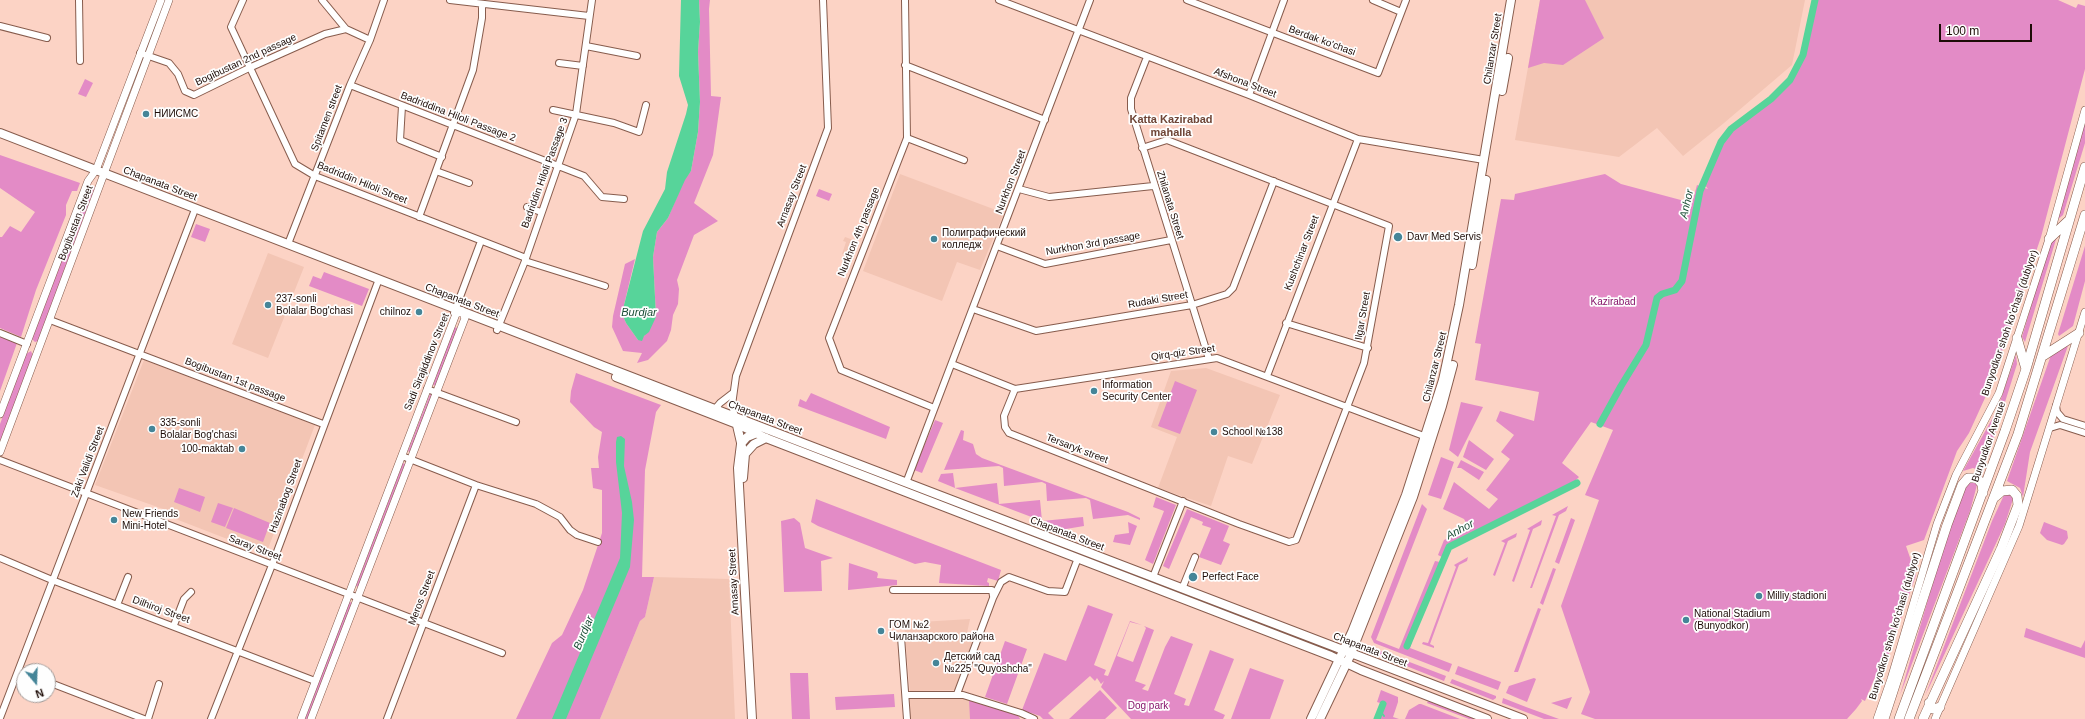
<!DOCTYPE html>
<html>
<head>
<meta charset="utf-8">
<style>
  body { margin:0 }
  #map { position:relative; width:2085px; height:719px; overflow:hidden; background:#fcd3c5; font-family:Arial,sans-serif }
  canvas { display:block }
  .north { position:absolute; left:16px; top:663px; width:40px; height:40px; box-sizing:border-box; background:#fefefe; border:1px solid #a49d9b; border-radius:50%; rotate:161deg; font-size:11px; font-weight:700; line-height:16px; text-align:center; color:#1d0c07 }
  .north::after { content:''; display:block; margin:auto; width:14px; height:18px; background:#458598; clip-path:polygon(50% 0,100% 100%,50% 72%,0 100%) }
  .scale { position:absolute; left:1939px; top:24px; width:93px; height:18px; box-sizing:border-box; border:2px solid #1d0c07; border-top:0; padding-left:5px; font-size:12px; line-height:14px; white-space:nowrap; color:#1d0c07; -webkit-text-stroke:3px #fefefe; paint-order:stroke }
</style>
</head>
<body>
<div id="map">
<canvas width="2085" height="719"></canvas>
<div class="north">N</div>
<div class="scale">100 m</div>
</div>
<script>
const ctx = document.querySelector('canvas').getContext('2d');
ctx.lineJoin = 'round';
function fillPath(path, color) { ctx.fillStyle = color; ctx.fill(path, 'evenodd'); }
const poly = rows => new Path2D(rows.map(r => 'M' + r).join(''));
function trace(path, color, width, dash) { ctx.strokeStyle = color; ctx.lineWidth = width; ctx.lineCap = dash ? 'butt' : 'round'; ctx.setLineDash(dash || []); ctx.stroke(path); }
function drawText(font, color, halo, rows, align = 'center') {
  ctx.font = font + ' Arial,sans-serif'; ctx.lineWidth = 3.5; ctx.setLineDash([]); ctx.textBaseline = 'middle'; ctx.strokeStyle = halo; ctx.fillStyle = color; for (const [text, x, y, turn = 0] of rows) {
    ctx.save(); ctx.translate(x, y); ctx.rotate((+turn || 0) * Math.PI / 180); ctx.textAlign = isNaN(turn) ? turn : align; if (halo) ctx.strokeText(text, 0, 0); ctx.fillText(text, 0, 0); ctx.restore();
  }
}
const built = poly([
  [1540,0,1805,0,1792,65,1724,123,1683,156,1657,128,1619,157,1515,140],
  [900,174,1004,213,980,270,957,262,942,301,863,271],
  [845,237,859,242,853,258,842,254,846,242,843,241],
  [268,253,304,267,268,358,232,344],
  [144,360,315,425,266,554,168,516,169,511,95,485],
  [1206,368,1280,395,1252,464,1228,456,1211,506,1158,488,1177,437,1151,427,1171,371],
  [654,577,729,579,735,719,600,719,640,621,645,617],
  [970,619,967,633,974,636,956,690,910,691,904,623],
  [956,698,970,700,1018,715,1020,719,909,719,908,699]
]);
const green = poly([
  [699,0,710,0,709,9,711,96,721,97,713,155,694,203,718,221,694,235,677,280,679,289,678,304,673,315,671,330,667,341,648,360,637,363,642,353,623,351,612,327,613,316,625,264,635,259,624,305,623,316,626,323,638,340,644,336,656,317,653,257,657,232,668,218,684,180,691,171,698,132,700,102,698,52,700,22],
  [1540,0,1585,0,1604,38,1563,65,1544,63,1528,68],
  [1815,0,2058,0,2076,8,2078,4,2085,6,2085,69,2041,237,1990,387,1969,433,1957,451,1924,540,1906,546,1916,575,1881,677,1876,675,1865,701,1861,699,1862,701,1856,709,1847,719,1595,719,1581,714,1590,692,1561,606,1599,500,1585,495,1613,430,1591,422,1562,463,1579,477,1575,481,1447,545,1442,557,1438,555,1444,540,1469,528,1464,519,1443,509,1454,482,1489,509,1498,499,1486,490,1510,459,1501,452,1514,435,1496,421,1500,411,1534,421,1539,392,1475,380,1481,344,1475,343,1501,199,1514,200,1515,194,1605,174,1621,184,1692,203,1697,185,1708,189,1704,184,1718,149,1726,136,1731,129,1782,89,1797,68,1803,55],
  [85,79,93,83,86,97,78,94],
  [2085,117,2085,143,2063,215,2056,221],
  [0,155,80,183,77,191,72,191,66,205,66,215,36,290,21,337,0,328,0,237,2,237,10,226,21,232,35,212,0,188],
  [89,185,95,187,38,341,35,342,32,339],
  [819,189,832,194,829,201,816,196],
  [196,224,210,229,205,242,191,237],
  [2057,236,2025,342,2022,337,2050,242],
  [2085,246,2085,281,2073,326,2059,336,2058,334],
  [324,272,369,289,362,306,309,286,313,276,321,279],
  [454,327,458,328,436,386,433,385],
  [0,336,17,343,0,391],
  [2069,343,2030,452,2023,497,2020,488,2007,481,2051,355],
  [31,351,33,356,0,444,0,424,26,354],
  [2016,355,2017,364,1983,472,1973,468,1963,471,1997,410],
  [576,373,661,405,656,412,645,470,642,577,654,577,645,617,640,621,600,719,516,719,552,643,562,635,583,590,602,533,602,490,593,488,591,468,599,468,598,457,602,432,594,427,570,402,571,391],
  [1175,381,1197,390,1180,434,1158,426],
  [811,393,890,427,886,439,798,406,800,399,806,402],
  [430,394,432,395,410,452,408,451],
  [1461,402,1483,407,1458,457,1449,450],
  [935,420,943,423,922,473,914,470],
  [961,430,964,431,963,440,973,444,976,454,982,458,1128,512,1140,518,1140,520,1128,515,1093,519,1090,500,1086,498,1047,501,1046,484,1042,482,1004,486,1003,468,999,466,944,470],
  [1469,440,1494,459,1486,470,1463,457],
  [1441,457,1454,462,1441,499,1428,495],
  [1461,460,1484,472,1479,480,1461,468,1457,468],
  [403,463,405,464,358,587,356,586],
  [953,473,955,488,997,483,999,504,1040,500,1042,521,1083,517,1084,526,1066,529,1065,531,1042,521,955,488,938,481,941,474],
  [1971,479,1977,485,1970,511,1900,695,1944,545,1968,481],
  [179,488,205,497,200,512,174,502],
  [2009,493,2013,496,2013,499,2005,524,1925,696,1992,521,2004,495],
  [1156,497,1176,505,1153,564,1145,560,1164,511,1153,507],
  [816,499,1001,570,998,581,988,578,987,582,989,583,989,586,939,583,941,565,925,562,915,564,818,526,811,522],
  [218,503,233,508,225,527,211,522],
  [1422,504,1427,509,1376,640,1399,649,1435,561,1440,562,1408,640,1412,642,1410,648,1452,664,1449,672,1374,643,1371,637],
  [1568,506,1566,511,1559,515,1532,588,1530,588,1556,516,1552,515],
  [234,508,270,523,263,542,226,528],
  [1187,509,1229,526,1223,541,1230,544,1221,565,1199,557,1211,528,1202,525,1203,522,1191,517,1169,569,1163,566],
  [794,518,800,523,805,548,833,558,821,561,822,591,784,592,781,521],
  [1571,518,1575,520,1559,564,1555,562],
  [1542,520,1541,525,1533,529,1514,582,1512,581,1530,530,1527,529],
  [1128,522,1137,526,1130,545,1113,542,1115,535,1129,533],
  [2044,522,2067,531,2068,538,2064,544,2062,545,2047,540,2040,533],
  [1517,533,1516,537,1508,541,1495,576,1493,575,1505,543,1501,541],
  [1468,557,1467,561,1459,565,1430,644,1434,646,1434,648,1422,644,1423,642,1428,643,1456,567,1454,565],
  [849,563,877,572,878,574,877,578,897,580,897,585,848,590],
  [1553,568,1556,569,1543,605,1540,603],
  [349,602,353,603,308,719,305,719],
  [1088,605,1113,614,1094,665,1106,670,1104,675,1108,676,1130,621,1142,625,1130,622,1117,656,1133,662,1146,628,1144,626,1154,630,1135,681,1146,685,1142,689,1148,691,1165,647,1171,636,1193,644,1174,694,1186,699,1184,705,1189,706,1210,650,1234,659,1214,710,1225,715,1223,719,1131,719,1101,687,1104,681,1101,684,1097,678,1095,681,1090,676,1048,713,1054,719,1043,719,1040,716,1022,710,1044,653,1066,661],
  [1538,608,1541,609,1518,672,1514,672],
  [2026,628,2081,648,2085,640,2085,658,2024,637],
  [1005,641,1027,649,1007,704,985,697],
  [1373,648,1446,676,1444,681,1371,652],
  [1458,666,1501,682,1498,690,1455,674],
  [1250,668,1284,680,1270,719,1231,719],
  [790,673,808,673,810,719,792,719],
  [1534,678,1536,679,1527,702,1506,693,1509,686],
  [1452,679,1496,696,1496,698,1493,700,1450,683],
  [1100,690,1117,708,1105,719,1069,719],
  [1381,690,1398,697,1398,702,1393,717,1399,719,1374,719,1383,704,1377,702],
  [894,694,895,707,836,710,835,697],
  [1572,697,1567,709,1551,703],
  [1503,698,1526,707,1559,719,1544,719,1502,703],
  [969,700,1018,715,1020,719,970,719],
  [1428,701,1475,719,1469,719,1427,703],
  [1419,704,1421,704,1460,719,1405,719,1409,710]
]);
const water = poly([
  [681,0,699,0,700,22,698,52,700,102,698,132,691,171,685,180,668,218,657,232,653,257,656,317,649,332,644,336,642,341,638,340,626,323,623,316,624,305,643,231,665,189,667,172,686,114,688,105,679,76],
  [621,436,625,439,624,466,632,502,634,520,630,567,566,719,552,719,620,558,622,513,616,462,616,442,617,437]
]);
const stream = poly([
  [1381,712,1384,716]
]);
const canal = poly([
  [1600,424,1621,386,1646,345,1657,298,1662,294,1675,290,1682,281,1700,191,1721,142,1731,129,1771,99,1790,80,1803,55,1815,0],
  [1407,646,1449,547,1577,483],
  [1377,719,1383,704]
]);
const minor = poly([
  [79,0,80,61],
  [243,0,231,27,295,164,315,176,526,258],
  [322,0,346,29,370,40],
  [450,0,589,16],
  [905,0,907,138,829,338,841,370,934,408],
  [999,0,1249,95,1358,139,1484,160],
  [1187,0,1378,73,1406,0],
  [1373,0,1401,12],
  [0,26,47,38],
  [586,46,637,56],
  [140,53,169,63,178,74,185,91,194,95,249,68,325,34,346,29],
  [1147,57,1131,98,1131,109,1209,359],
  [559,63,583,66],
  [905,65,1045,120],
  [350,85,584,176,602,197,624,199],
  [1249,95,1284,0],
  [402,106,400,140,442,157],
  [553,110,614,123,639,132,646,105],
  [907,138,964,160],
  [436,171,469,183],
  [1019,189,1049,197,1153,186],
  [527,207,541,212],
  [419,217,473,70,482,18,482,4],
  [288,244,350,85,370,40,384,0],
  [997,246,1045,264,1171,240],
  [525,261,605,286],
  [973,309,1036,331,1192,305,1227,294,1233,288,1274,181],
  [454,313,481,241],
  [50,320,323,424],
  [1286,323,1368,348],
  [497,330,525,261,576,114,592,0],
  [0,333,27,344],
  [952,364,1015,389,1217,358,1429,438],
  [1267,376,1358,139],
  [427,389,516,422],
  [1015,389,1004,416,1005,427,1009,433,1239,524,1289,542,1296,540,1364,363,1389,226,1167,140,1142,148],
  [2056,406,2057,412,2063,419,2085,426],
  [715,409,720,403,733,393],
  [735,417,732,405,736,376,828,128,823,0],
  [2050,428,2060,425,2085,433],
  [402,456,476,485,536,504,560,517,570,530,577,535,598,542],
  [0,460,502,653],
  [906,483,1090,0],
  [0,558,52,580,315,681],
  [1153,577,1183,501],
  [1182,589,1195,557],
  [893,590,992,590,993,596],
  [117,605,128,577],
  [174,625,184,599,191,592],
  [901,637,907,719],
  [48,682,144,719],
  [957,694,993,598,1001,582,1009,577,1048,591,1065,592,1078,558],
  [906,695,963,695,1021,713,1034,719],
  [0,718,194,212],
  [148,719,159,684],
  [211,719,272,565,379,279],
  [387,719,476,485]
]);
const tertiary = poly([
  [0,414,88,181,96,170,161,0],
  [0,452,169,0],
  [301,719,456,314,462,311,465,318,311,719],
  [1877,719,1891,679,1937,524,1956,475,1999,393,2049,239,2085,110],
  [1935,719,2019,526,2085,312]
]);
const secondary = poly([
  [1502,91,1508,58],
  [0,133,769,430,1523,719],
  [1472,265,1486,180],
  [616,377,737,424,766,438,1331,656,1361,670,1487,719],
  [736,421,742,447],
  [743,478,745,454,754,444,766,438],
  [752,719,738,468,741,444,747,437,757,433],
  [1311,719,1352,632,1406,495,1443,380,1459,305,1511,0],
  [1320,719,1350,656,1413,497,1442,406,1453,365]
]);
const primary = poly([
  [2049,239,2068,221],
  [2017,338,2026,369],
  [2043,356,2079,333],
  [1929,703,1933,709,1940,707],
  [1884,719,1947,525,1962,485,1968,478,1977,478,1982,484,1983,493],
  [1899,719,2005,431,2026,369,2085,167],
  [1909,719,2018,434,2085,215],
  [1923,719,2001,549,2018,505,2017,496,2012,490,2002,491,1995,497]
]);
const markers = [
  [146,114,4,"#458598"],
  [1398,237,5,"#458598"],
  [934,239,4,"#458598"],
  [268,305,4,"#458598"],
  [419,312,4,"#458598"],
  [1094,391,4,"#458598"],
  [152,429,4,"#458598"],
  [1214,432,4,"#458598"],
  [242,449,4,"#458598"],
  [114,520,4,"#458598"],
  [1193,577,5,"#458598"],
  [1759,596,4,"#458598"],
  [1686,620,4,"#458598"],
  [881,631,4,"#458598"],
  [936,663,4,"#458598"]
];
const streetNames = [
  ["Berdak ko'chasi",1322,41,20],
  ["Chilanzar Street",1493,49,-81],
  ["Bogibustan 2nd passage",246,60,-25],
  ["Afshona Street",1245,83,21],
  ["Badriddina Hiloli Passage 2",458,117,21],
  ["Spitamen street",327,118,-69],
  ["Badriddin Hiloli Passage 3",545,173,-70],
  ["Nurkhon Street",1011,182,-69],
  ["Badriddin Hiloli Street",362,183,22],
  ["Chapanata Street",160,184,21],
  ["Arnasay Street",792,196,-69],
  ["Zhilаnata Street",1170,205,73],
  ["Bogibustan Street",76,223,-69],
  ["Nurkhon 4th passage",859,232,-68],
  ["Nurkhon 3rd passage",1093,244,-10],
  ["Kushchinar Street",1302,253,-69],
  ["Rudaki Street",1158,300,-10],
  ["Chapanata Street",462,301,21],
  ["Ilgar Street",1363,316,-80],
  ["Bunyodkor shoh koʻchasi (dublyor)",2010,323,-71],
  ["Qirq-qiz Street",1183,353,-8],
  ["Sadi Sirajiddinov Street",427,362,-68],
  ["Chilanzar Street",1435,367,-76],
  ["Bogibustan 1st passage",235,380,21],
  ["Chapanata Street",765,418,21],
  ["Bunyudkor Avenue",1989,442,-71],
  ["Tersaryk street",1077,449,21],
  ["Zaki Validi Street",88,462,-69],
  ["Hazinabog Street",286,496,-70],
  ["Chapanata Street",1067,534,21],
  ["Saray Street",255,548,21],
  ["Arnasay Street",734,582,-93],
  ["Meros Street",422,598,-69],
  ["Dilhiroj Street",161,610,20],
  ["Bunyodkor shoh koʻchasi (dublyor)",1895,626,-73],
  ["Chapanata Street",1370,650,21]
];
const poiNames = [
  ["НИИСМС",154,114],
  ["Полиграфический",942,233],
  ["колледж",942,245],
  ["Davr Med Servis",1407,237],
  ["237-sonli",276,299],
  ["Bolalar Bog'chasi",276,311],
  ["chilnoz",411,312,"right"],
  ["Information",1102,385],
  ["Security Center",1102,397],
  ["335-sonli",160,423],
  ["Bolalar Bog'chasi",160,435],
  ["School №138",1222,432],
  ["100-maktab",234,449,"right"],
  ["New Friends",122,514],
  ["Mini-Hotel",122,526],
  ["Perfect Face",1202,577],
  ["Milliy stadioni",1767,596],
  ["National Stadium",1694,614],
  ["(Bunyodkor)",1694,626],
  ["ГОМ №2",889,625],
  ["Чиланзарского района",889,637],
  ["Детский сад",944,657],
  ["№225 \"Quyoshcha\"",944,669]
];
const parkNames = [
  ["Kazirabad",1613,302],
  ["Dog park",1148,706]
];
const neighbourhoodNames = [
  ["Katta Kazirabad",1171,120],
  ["mahalla",1171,133]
];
const waterNames = [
  ["Anhor",1687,204,-77],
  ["Burdjar",639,313],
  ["Anhor",1460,530,-28],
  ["Burdjar",584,633,-67]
];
fillPath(built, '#f3c5b4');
fillPath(green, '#e38bc6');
fillPath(water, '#57d49a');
trace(stream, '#57d49a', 2);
trace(canal, '#57d49a', 7);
trace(minor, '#875c4d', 8);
trace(tertiary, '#875c4d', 8);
trace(secondary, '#875c4d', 10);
trace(primary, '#875c4d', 10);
trace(minor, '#fff', 6);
trace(tertiary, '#fff', 7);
trace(secondary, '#fff', 8);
trace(primary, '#fff', 9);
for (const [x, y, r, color] of markers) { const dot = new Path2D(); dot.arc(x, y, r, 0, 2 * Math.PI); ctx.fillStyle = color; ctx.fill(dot); trace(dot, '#fefefe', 1.5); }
drawText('10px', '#1d0c07', '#fefefe', streetNames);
drawText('10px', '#1d0c07', '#fefefe', poiNames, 'left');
drawText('10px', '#86146a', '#fefefe', parkNames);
drawText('bold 11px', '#6e4536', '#fefefe', neighbourhoodNames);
drawText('italic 11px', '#1c4e37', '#fefefe', waterNames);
</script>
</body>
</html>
